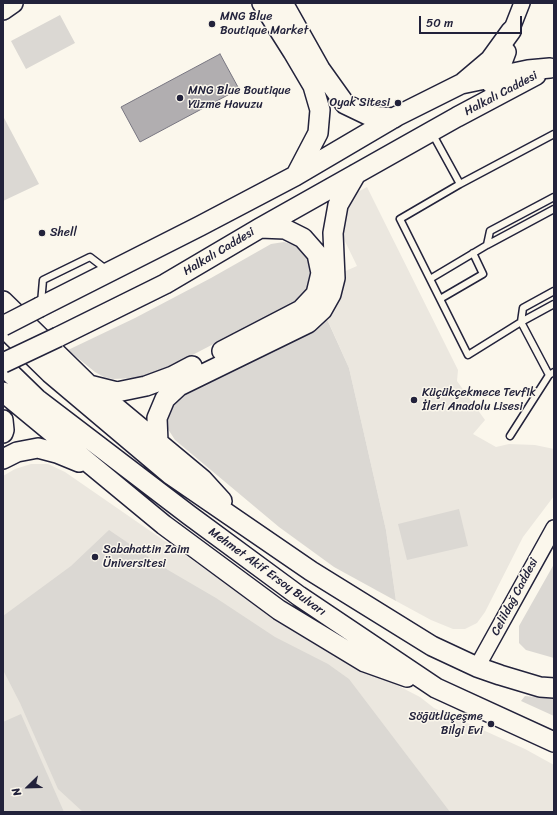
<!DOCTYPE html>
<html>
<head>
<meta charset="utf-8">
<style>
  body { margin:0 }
  #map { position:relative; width:557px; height:815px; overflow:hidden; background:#fbf7ec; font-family:Sriracha,sans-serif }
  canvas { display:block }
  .frame { position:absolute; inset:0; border:4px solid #22223b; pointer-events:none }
  .north { position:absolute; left:8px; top:767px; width:40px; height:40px; -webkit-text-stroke:3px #fbf7ec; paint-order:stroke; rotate:247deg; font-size:11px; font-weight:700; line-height:16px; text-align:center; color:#22223b }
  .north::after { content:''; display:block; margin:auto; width:14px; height:18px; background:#22223b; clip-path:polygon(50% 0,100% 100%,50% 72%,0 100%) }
  .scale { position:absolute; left:419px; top:16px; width:103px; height:18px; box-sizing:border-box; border:2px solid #22223b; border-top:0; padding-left:5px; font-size:12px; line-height:14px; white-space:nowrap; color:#22223b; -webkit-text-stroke:3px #fbf7ec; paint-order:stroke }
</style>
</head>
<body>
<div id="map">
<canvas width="557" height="815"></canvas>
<div class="frame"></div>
<div class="north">N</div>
<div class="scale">50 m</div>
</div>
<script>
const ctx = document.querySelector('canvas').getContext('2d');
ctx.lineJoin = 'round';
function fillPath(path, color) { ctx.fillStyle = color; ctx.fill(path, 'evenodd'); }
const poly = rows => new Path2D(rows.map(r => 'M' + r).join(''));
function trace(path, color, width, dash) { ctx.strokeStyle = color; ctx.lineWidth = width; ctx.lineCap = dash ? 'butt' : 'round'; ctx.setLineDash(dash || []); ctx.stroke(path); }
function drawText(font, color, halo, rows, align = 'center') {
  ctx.font = font + ' Sriracha,sans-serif'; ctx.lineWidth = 3; ctx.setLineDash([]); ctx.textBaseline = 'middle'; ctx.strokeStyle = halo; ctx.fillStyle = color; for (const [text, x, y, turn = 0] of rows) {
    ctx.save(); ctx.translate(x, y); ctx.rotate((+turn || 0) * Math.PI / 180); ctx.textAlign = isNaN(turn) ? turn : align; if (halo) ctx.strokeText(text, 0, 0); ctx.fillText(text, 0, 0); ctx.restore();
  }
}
const built = poly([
  [367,187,458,370,457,381,485,420,473,434,496,447,509,444,535,445,554,449,554,496,523,537,485,612,477,623,465,629,453,629,431,620,396,601,386,530,349,368,324,312,341,273,357,266,339,229,354,194],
  [31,464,48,464,65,472,305,638,420,697,434,708,525,749,554,765,554,812,3,812,3,476,15,469]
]);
const green = poly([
  [60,15,75,43,26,69,11,41],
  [3,116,39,184,3,201],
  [284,242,295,245,305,253,311,265,311,278,308,288,300,299,177,363,146,375,134,378,113,379,104,377,95,372,68,350,135,318,211,278,271,244],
  [326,317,349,368,386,530,396,601,334,567,279,527,175,440,168,429,167,416,172,403,181,395],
  [459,509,468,546,407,560,398,524],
  [109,530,168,570,216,598,275,637,328,664,349,679,450,812,83,812,58,789,20,703,3,670,3,616,71,566],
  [554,564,554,658,526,650,519,643,519,626],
  [525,696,554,699,554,716,521,701],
  [21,714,38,753,64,812,3,812,3,722]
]);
const water = poly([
  [220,54,239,89,140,142,121,107,220,54]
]);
const service = poly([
  [432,133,460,184],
  [554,134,460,184,400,219,468,355,521,322,554,304],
  [487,245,490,231,554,197],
  [430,279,487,245,554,209],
  [440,299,483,274,473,253],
  [41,303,43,280,90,257,107,270],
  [549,375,521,322,523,308,554,291],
  [510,436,549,375,554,372]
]);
const tertiary = poly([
  [511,31,522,3],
  [477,667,554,528]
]);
const primary = poly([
  [262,3,293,52,313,86,320,110,318,133,296,175],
  [283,3,320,69,345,104,370,116,394,118],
  [3,10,13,3],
  [464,82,490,60,511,31],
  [491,83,497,76,506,52],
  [3,301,89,385,202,479,222,501],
  [40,307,200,226,295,176,397,116,461,84,528,70,550,68],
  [3,327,50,373,171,475,311,571,432,646,477,667,500,675,540,687,554,688],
  [58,337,165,284,260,228,457,117,536,75],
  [222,351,301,310,316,294,321,273,317,254,303,238,285,229,260,228],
  [3,366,37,399,189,515,299,596,436,688,554,742],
  [89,385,117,392,146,386,173,376,192,366],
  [3,392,164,525,279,610,365,662,407,677],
  [3,420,4,430,3,433],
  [158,442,157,418,165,399,179,386,308,323,322,310,331,294,335,278,333,233,338,205,356,174],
  [3,459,17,452,38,448,57,453,79,462]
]);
const primaryBridge = poly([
  [3,326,40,307],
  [3,363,58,337]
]);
const markers = [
  [212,24,4,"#22223b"],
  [180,98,4,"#22223b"],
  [398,103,4,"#22223b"],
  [42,233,4,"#22223b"],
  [414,400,4,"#22223b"],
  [95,557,4,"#22223b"],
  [491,724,4,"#22223b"]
];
const poiNames = [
  ["MNG Blue",220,17],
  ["Boutique Market",220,31],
  ["MNG Blue Boutique",188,91],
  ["Yüzme Havuzu",188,105],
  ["Oyak Sitesi",390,103,"right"],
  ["Shell",50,233],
  ["Küçükçekmece Tevfik",422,393],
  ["İleri Anadolu Lisesi",422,407],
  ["Sabahattin Zaim",103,550],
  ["Üniversitesi",103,564],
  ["Söğütlüçeşme",483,717,"right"],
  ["Bilgi Evi",483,731,"right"]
];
const streetNames = [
  ["Halkalı Caddesi",501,94,-28],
  ["Halkalı Caddesi",219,252,-31],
  ["Mehmet Akif Ersoy Bulvarı",267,572,36],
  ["Celildağ Caddesi",515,597,-62]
];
fillPath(built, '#ebe7df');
fillPath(green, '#dbd8d3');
fillPath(water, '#b1aeb0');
trace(water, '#787681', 1);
trace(service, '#22223b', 9);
trace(tertiary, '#22223b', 18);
trace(primary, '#22223b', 22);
trace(service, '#fbf7ec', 6);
trace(tertiary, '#fbf7ec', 15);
trace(primary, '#fbf7ec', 19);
trace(primaryBridge, '#22223b', 22, []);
trace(primaryBridge, '#fbf7ec', 19);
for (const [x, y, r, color] of markers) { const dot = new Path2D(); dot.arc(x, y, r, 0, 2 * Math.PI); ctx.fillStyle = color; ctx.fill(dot); trace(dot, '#fbf7ec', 1.5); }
drawText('12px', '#22223b', '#fbf7ec', poiNames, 'left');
drawText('12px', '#22223b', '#fbf7ec', streetNames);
</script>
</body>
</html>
